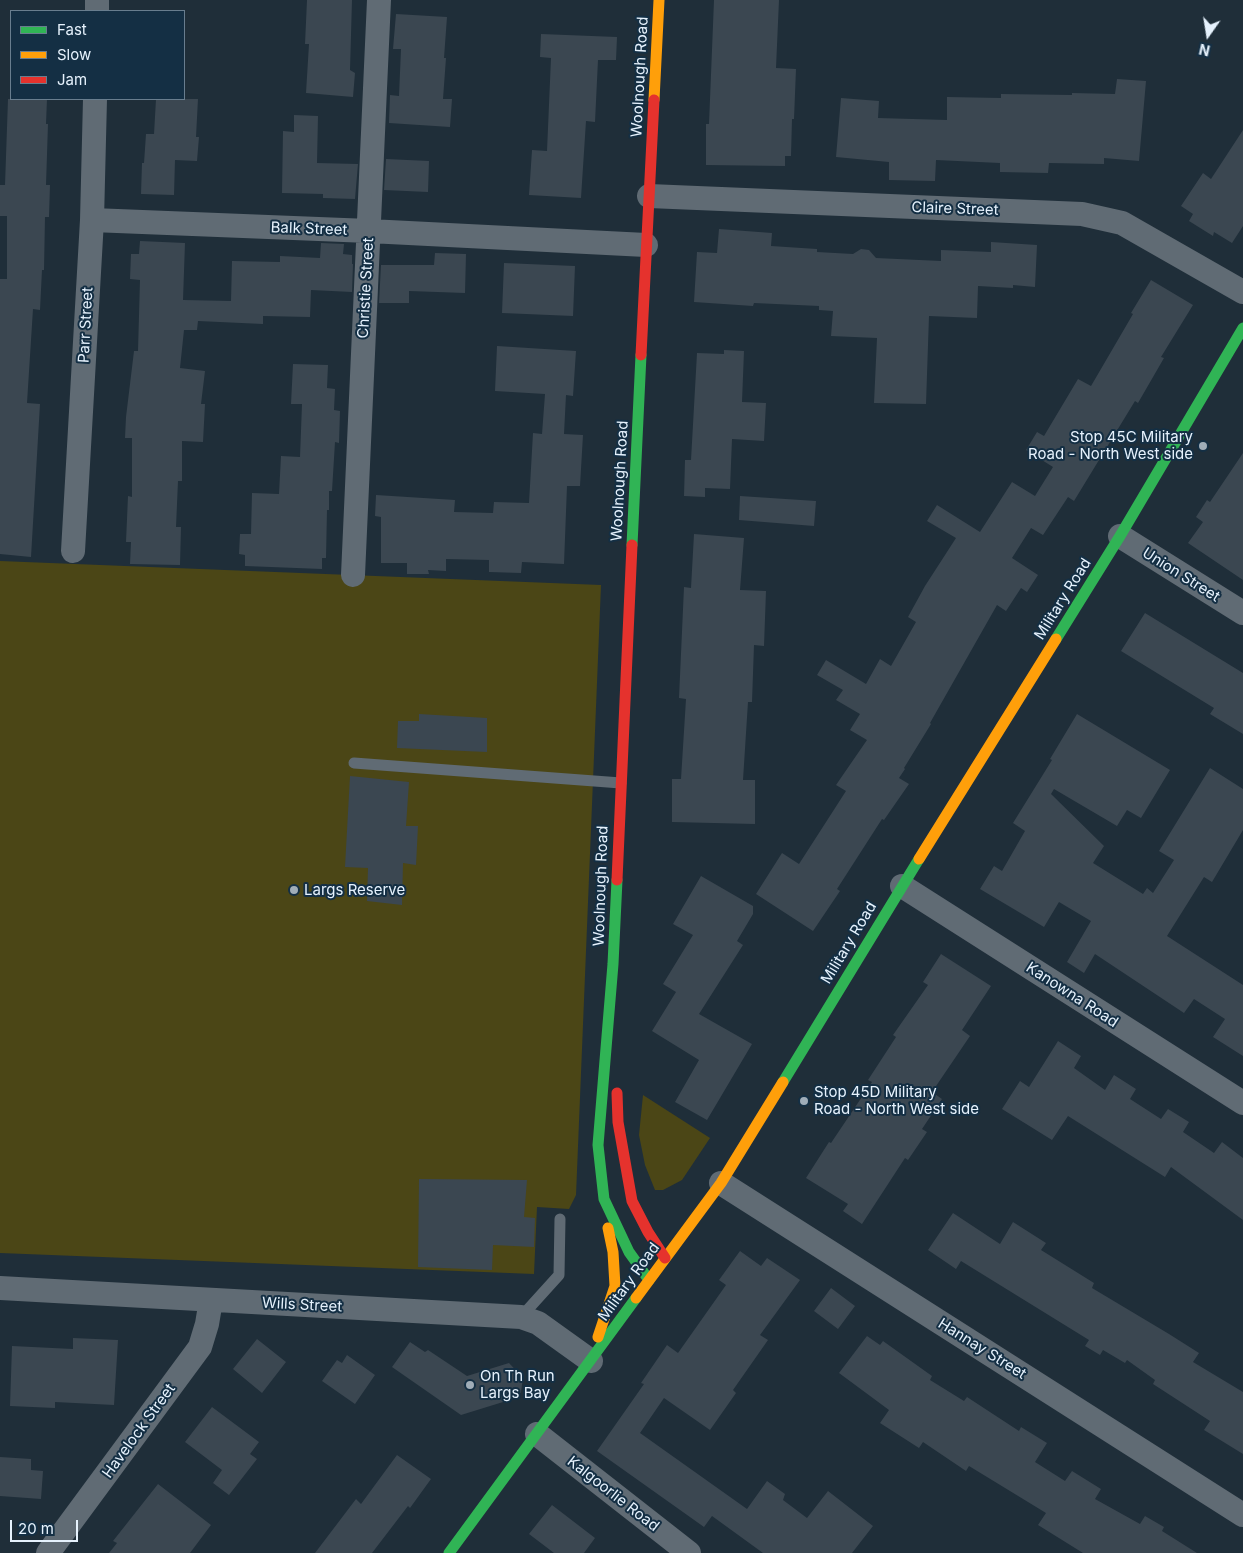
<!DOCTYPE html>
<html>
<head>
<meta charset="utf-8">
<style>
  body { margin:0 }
  #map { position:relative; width:1243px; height:1553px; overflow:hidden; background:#1f2e39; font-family:Inter,sans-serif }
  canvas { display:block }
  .legend { position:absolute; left:10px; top:10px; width:175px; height:90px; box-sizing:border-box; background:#142f44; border:1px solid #687d8e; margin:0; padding:6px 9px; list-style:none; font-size:15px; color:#e6f2fd }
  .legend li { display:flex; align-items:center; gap:10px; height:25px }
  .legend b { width:25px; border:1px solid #687d8e }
  .north { position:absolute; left:1183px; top:10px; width:50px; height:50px; -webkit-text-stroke:4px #142f44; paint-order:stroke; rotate:193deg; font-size:14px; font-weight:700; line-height:20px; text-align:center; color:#e6f2fd }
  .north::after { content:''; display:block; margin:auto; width:18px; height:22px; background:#e6f2fd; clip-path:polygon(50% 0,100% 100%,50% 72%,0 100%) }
  .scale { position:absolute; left:10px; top:1520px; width:68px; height:22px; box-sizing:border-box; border:2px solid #e6f2fd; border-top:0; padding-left:6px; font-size:15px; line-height:18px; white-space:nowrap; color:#e6f2fd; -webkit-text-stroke:4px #142f44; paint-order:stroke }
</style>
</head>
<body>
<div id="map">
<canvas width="1243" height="1553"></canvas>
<ul class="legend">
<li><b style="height:6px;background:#30b455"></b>Fast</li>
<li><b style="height:6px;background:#ff9f0a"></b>Slow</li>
<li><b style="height:6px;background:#e5322d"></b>Jam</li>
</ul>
<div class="north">N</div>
<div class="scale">20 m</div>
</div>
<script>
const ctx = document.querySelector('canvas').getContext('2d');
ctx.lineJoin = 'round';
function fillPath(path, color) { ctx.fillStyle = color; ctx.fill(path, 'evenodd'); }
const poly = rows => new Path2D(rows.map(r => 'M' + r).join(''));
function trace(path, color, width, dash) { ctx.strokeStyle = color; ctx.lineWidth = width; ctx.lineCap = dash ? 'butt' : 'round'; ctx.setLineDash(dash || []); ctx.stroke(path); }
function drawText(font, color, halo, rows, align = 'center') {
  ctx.font = font + ' Inter,sans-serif'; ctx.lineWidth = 4; ctx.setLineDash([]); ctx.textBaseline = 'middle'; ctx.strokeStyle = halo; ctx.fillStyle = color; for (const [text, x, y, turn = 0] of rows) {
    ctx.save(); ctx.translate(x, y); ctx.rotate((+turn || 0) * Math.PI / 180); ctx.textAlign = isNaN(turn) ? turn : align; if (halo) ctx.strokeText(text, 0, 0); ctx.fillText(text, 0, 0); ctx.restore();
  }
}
const green = poly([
  [0,561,601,585,576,1195,569,1209,537,1207,534,1274,0,1253],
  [643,1095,710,1138,682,1180,663,1190,655,1190,645,1165,639,1135]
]);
const building = poly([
  [307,0,352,0,350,70,355,73,353,97,306,93,309,44,305,44],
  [714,0,779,0,776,68,796,69,794,119,792,119,791,156,785,156,785,166,706,165,706,124,709,124],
  [396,14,447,17,444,58,446,58,443,99,452,99,450,127,389,123,390,95,399,96,401,49,393,49],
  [541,34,617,37,616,60,598,60,595,122,586,121,581,198,529,195,532,150,547,151,551,58,540,57],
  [1117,79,1146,81,1139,161,1104,158,1104,164,1049,163,1048,173,1000,172,1000,163,936,160,935,181,889,180,889,162,836,157,841,98,879,101,878,118,947,120,947,97,1001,98,1001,94,1072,95,1072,93,1115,94],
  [8,99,47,99,46,124,48,124,46,185,50,185,49,217,45,217,44,270,42,270,40,310,33,309,27,403,40,404,31,557,0,554,0,279,7,279,7,216,0,216,0,185,5,185],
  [156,99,198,99,196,137,199,137,197,161,175,160,174,195,141,194,142,163,144,163,146,134,154,134],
  [294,115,318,116,317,163,358,164,355,199,323,198,323,194,282,193,283,131,294,132],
  [1243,130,1243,226,1232,243,1214,232,1213,236,1189,221,1193,214,1181,206,1203,173,1211,179],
  [386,159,429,161,428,192,384,190],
  [719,229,772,233,771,246,817,249,817,252,853,254,861,249,869,250,876,258,941,261,941,250,991,252,991,242,1037,245,1035,287,1013,285,1013,288,978,286,977,318,929,316,926,404,874,403,877,338,831,336,833,311,819,310,819,306,754,303,753,306,694,302,697,252,717,253],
  [140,241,185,243,183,300,231,301,232,261,280,262,280,256,320,258,321,243,344,244,343,254,352,255,352,264,353,264,352,292,311,290,310,317,263,316,263,324,198,321,197,330,184,330,180,368,205,371,201,404,205,404,203,442,182,441,182,481,178,481,176,527,181,527,180,565,130,564,131,542,126,542,128,496,132,497,132,438,125,438,126,417,134,351,138,351,140,280,130,279,131,254,139,254],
  [435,253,466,254,465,293,409,291,409,303,379,303,381,265,434,265],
  [504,263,575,266,573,316,502,313],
  [1151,280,1193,305,1161,357,1164,358,1138,403,1135,401,1074,501,1068,497,1043,535,1031,528,1012,558,1038,575,1027,592,1021,588,1006,611,997,605,930,723,931,724,904,768,905,769,899,778,909,784,884,820,882,819,837,889,840,891,813,931,756,894,782,853,799,864,846,791,836,785,867,740,850,730,860,714,836,700,843,690,817,675,826,660,866,684,880,659,891,666,916,622,908,617,925,586,956,538,927,521,937,505,980,532,1012,482,1035,496,1053,467,1026,450,1037,432,1044,436,1078,379,1091,386,1133,314,1131,313],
  [497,346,576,351,573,396,566,395,564,434,583,435,580,486,567,486,564,564,522,562,521,573,489,572,489,560,446,559,446,571,428,570,429,574,407,574,407,563,381,563,381,517,375,516,376,495,455,500,454,512,493,513,494,502,529,503,533,433,542,434,545,394,495,391],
  [724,350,744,351,742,402,766,403,764,441,732,439,730,489,705,488,705,497,684,496,685,460,691,460,697,353,724,354],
  [293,364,328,365,327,388,335,389,334,410,340,411,339,443,335,442,332,491,329,491,329,510,327,510,326,558,322,558,322,569,245,566,245,555,239,554,240,534,251,534,252,493,279,494,281,456,300,457,302,404,291,404],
  [1243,453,1243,580,1188,543,1203,522,1196,517,1207,500,1210,502],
  [740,496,816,501,814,526,739,520],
  [694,534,744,538,740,590,766,591,764,646,754,645,752,702,748,702,743,780,755,780,755,824,672,822,672,779,681,779,686,699,679,698,684,587,691,588],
  [1145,613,1243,673,1243,734,1210,714,1214,708,1121,651],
  [419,714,487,718,487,752,397,748,398,721,419,721],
  [1077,714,1170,770,1141,818,1127,810,1117,826,1054,789,1051,794,1104,846,1093,863,1143,894,1147,888,1153,893,1174,860,1159,851,1210,768,1243,789,1243,830,1212,882,1204,877,1167,936,1243,985,1243,1056,1213,1037,1225,1019,1194,999,1184,1013,1095,954,1084,973,1067,962,1091,921,1059,902,1044,927,980,889,994,866,1002,871,1025,831,1013,823,1052,760,1050,759],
  [350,776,409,782,406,826,418,826,416,865,403,863,402,905,367,901,368,868,345,867],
  [701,876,753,906,753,914,737,941,743,945,699,1014,752,1044,707,1120,675,1102,699,1060,652,1031,676,992,663,984,693,935,673,924],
  [941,954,991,986,962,1030,970,1036,932,1092,942,1099,922,1129,927,1132,908,1160,905,1158,862,1224,843,1211,848,1204,806,1178,829,1142,831,1143,872,1082,868,1080,896,1037,893,1035,928,985,923,982],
  [1058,1041,1081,1056,1074,1068,1105,1090,1114,1075,1136,1089,1130,1099,1161,1119,1168,1109,1189,1122,1183,1132,1214,1153,1222,1142,1243,1158,1243,1220,1171,1167,1165,1177,1068,1116,1052,1140,1002,1109,1020,1081,1029,1087],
  [419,1179,527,1180,524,1217,535,1218,534,1247,493,1245,492,1270,418,1267],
  [953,1213,1000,1244,1013,1222,1046,1243,1041,1250,1094,1283,1092,1288,1169,1334,1199,1353,1193,1362,1243,1392,1243,1454,1204,1430,1210,1421,1153,1384,1155,1380,1127,1360,1125,1363,1103,1350,1100,1355,1085,1346,1089,1340,961,1261,956,1269,928,1250],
  [740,1251,761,1266,767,1258,800,1280,760,1335,768,1340,733,1390,736,1393,710,1430,664,1398,640,1433,747,1509,767,1481,785,1494,783,1500,807,1518,828,1491,873,1526,852,1553,763,1553,712,1516,704,1527,597,1451,644,1384,641,1383,667,1345,678,1353,726,1285,719,1280],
  [831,1288,855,1306,838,1329,814,1311],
  [867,1336,880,1345,883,1341,932,1376,930,1380,964,1401,967,1397,1019,1431,1021,1427,1047,1443,1035,1462,1065,1481,1072,1471,1101,1489,1095,1499,1140,1524,1145,1516,1164,1527,1162,1531,1197,1553,1083,1553,1038,1525,1046,1513,969,1466,966,1471,923,1442,919,1448,880,1423,889,1410,839,1373],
  [73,1338,118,1340,114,1405,55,1402,55,1408,10,1406,12,1346,73,1349],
  [257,1339,286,1362,262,1393,233,1369],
  [410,1342,425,1352,428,1350,467,1376,509,1363,523,1378,521,1392,516,1398,461,1415,392,1367],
  [347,1355,375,1375,355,1404,322,1381,337,1360,342,1363],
  [212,1407,259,1442,250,1454,257,1459,229,1495,213,1483,222,1470,185,1442],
  [397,1455,431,1479,410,1508,408,1506,372,1553,315,1553,356,1499,361,1504],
  [0,1457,31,1459,31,1470,43,1471,41,1499,0,1496],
  [158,1484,211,1525,190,1553,109,1553,117,1543,113,1541],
  [552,1505,595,1538,584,1553,554,1553,529,1534]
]);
const lane = poly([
  [354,763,621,783],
  [521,1317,559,1275,560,1219]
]);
const street = poly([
  [97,11,97,0],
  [649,196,1082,214,1122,223,1243,292],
  [92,220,369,231,646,245],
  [1120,536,1243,613],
  [73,551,92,220,95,99],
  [353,575,379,0],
  [902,886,1243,1103],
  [721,1183,1243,1515],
  [0,1288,521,1317,538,1323,591,1361],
  [537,1434,689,1553],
  [48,1553,200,1347,207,1324,211,1300]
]);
const fast = poly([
  [632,545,641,355],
  [1056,639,1120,536,1243,328],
  [617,880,613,964,598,1145,604,1199,629,1252,649,1280],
  [783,1082,919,859],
  [449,1553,636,1298]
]);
const slow = poly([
  [654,100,659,0],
  [919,859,1056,639],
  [636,1298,721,1183,783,1082],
  [598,1337,615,1286,613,1252,608,1228]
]);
const jam = poly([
  [641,355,654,100],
  [617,880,632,545],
  [617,1093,618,1122,632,1201,648,1232,665,1258]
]);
const markers = [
  [1203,446,5,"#a0adb8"],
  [294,890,5,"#a0adb8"],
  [804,1101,5,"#a0adb8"],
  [470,1385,5,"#a0adb8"]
];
const streetNames = [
  ["Woolnough Road",640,77,-87],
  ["Claire Street",955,209,2],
  ["Balk Street",309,229,2],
  ["Christie Street",366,288,-87],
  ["Parr Street",86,325,-87],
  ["Woolnough Road",620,481,-87],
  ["Union Street",1181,575,32],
  ["Military Road",1063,599,-58],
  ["Woolnough Road",601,886,-88],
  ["Military Road",849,943,-59],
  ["Kanowna Road",1072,995,33],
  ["Military Road",629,1282,-54],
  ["Wills Street",302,1305,3],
  ["Hannay Street",982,1349,32],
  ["Havelock Street",139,1431,-54],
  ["Kalgoorlie Road",613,1494,38]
];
const poiNames = [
  ["Stop 45C Military",1193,437,"right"],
  ["Road - North West side",1193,454,"right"],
  ["Largs Reserve",304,890],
  ["Stop 45D Military",814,1092],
  ["Road - North West side",814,1109],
  ["On Th Run",480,1376],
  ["Largs Bay",480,1393]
];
fillPath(green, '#4b4616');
fillPath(building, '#3b4751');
trace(lane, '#606b74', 11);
trace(street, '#606b74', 24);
trace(fast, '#30b455', 11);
trace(slow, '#ff9f0a', 11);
trace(jam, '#e5322d', 11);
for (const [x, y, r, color] of markers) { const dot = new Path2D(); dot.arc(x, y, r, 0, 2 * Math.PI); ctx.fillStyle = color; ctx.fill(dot); trace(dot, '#142f44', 2); }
drawText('15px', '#e6f2fd', '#142f44', streetNames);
drawText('15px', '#e6f2fd', '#142f44', poiNames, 'left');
</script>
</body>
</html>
